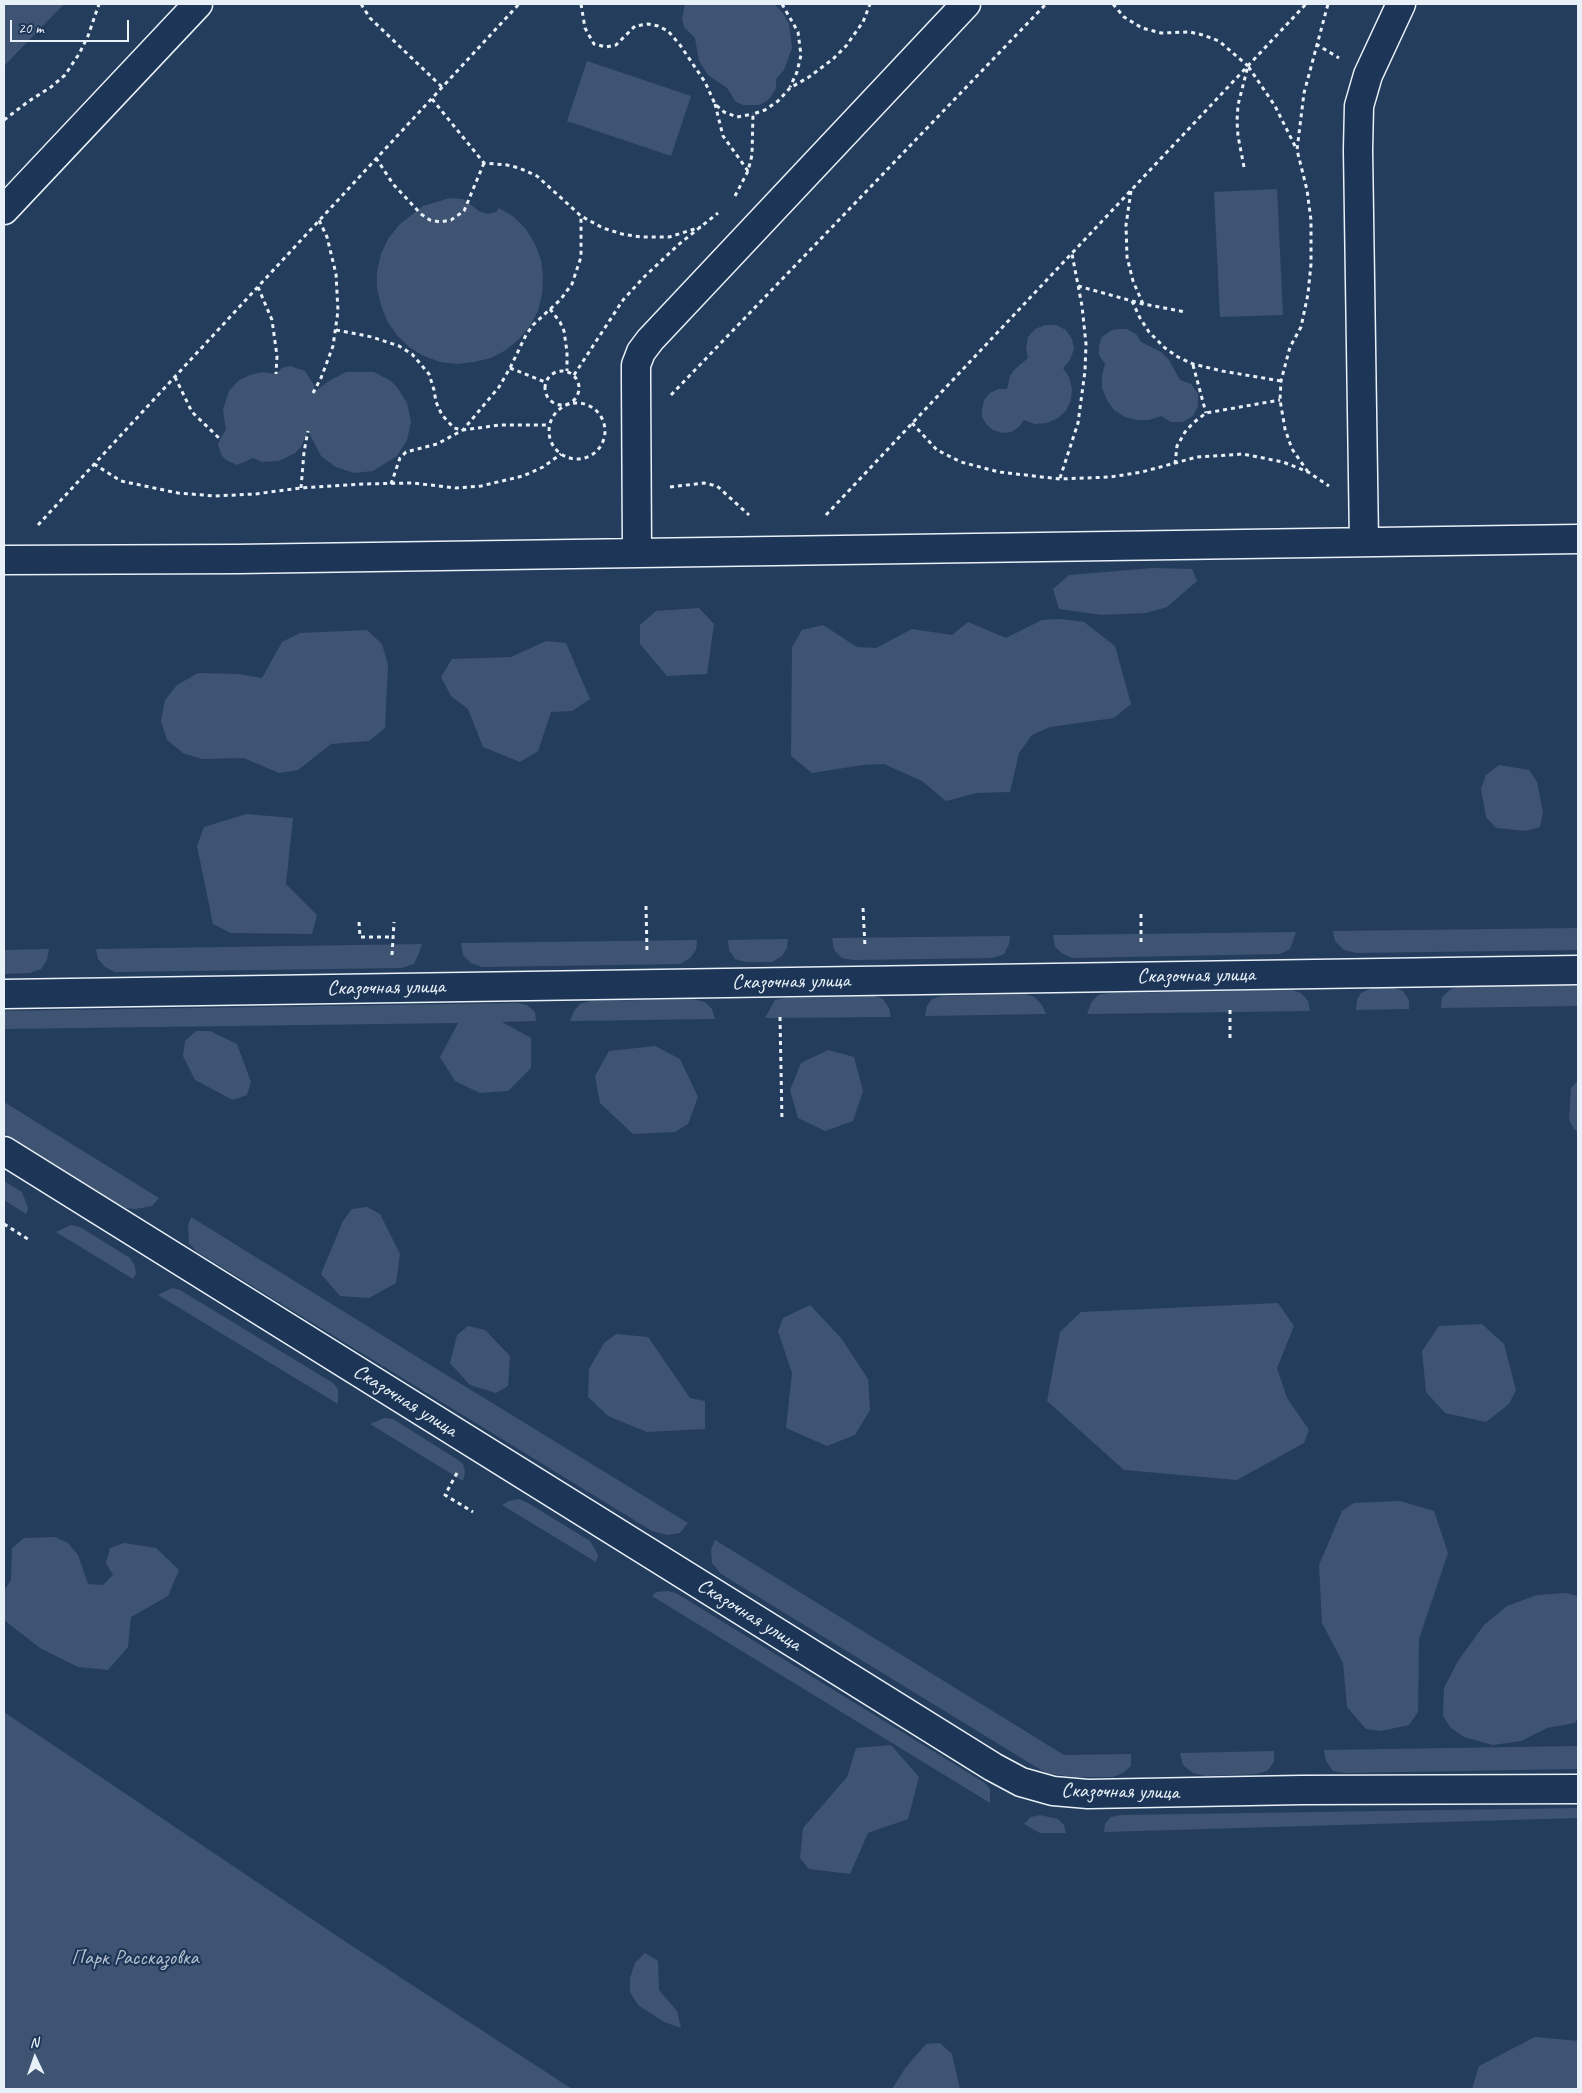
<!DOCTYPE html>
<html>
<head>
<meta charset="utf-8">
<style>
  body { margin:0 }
  #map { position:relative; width:1582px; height:2093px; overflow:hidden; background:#253d5d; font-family:Caveat,sans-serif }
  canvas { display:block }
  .frame { position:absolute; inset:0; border:5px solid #e8f1f8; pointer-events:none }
  .north { position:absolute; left:10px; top:2033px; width:50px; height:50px; -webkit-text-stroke:4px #1d3557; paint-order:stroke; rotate:357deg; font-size:14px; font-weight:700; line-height:20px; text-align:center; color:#e8f1f8 }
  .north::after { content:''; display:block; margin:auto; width:18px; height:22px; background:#e8f1f8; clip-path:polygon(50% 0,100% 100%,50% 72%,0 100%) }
  .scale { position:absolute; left:10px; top:20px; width:119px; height:22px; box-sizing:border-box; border:2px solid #e8f1f8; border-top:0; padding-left:6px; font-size:15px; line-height:18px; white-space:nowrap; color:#e8f1f8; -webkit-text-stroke:4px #1d3557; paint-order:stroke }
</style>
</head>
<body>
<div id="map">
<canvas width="1582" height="2093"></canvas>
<div class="frame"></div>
<div class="north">N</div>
<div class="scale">20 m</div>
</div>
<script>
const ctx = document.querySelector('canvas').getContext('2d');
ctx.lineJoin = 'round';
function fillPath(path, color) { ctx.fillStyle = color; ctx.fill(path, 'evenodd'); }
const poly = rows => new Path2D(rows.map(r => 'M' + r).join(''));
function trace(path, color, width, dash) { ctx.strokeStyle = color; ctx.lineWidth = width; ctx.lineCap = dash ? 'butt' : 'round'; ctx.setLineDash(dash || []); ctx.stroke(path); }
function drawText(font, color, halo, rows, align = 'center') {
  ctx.font = font + ' Caveat,sans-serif'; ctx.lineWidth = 4.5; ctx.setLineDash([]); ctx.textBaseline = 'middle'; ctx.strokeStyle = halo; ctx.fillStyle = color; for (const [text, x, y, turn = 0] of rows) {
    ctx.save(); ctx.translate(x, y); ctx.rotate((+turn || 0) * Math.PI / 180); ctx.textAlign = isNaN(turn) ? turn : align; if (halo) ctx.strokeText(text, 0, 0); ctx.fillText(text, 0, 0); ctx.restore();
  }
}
const green = poly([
  [4,4,64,4,4,66],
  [685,4,774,4,783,13,789,24,792,48,784,70,776,79,776,88,772,95,767,101,759,105,743,105,736,102,727,88,708,75,699,61,695,38,684,27,682,19],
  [587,61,691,96,671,156,567,121],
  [1277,189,1283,315,1220,317,1214,192],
  [450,198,463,199,479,211,487,214,496,212,499,208,514,217,526,229,535,244,541,260,543,277,542,294,538,311,530,326,519,339,506,350,491,358,474,362,457,364,440,362,424,356,409,347,397,335,387,321,381,305,377,288,377,271,381,254,388,239,399,225,423,206],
  [1045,325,1056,325,1066,330,1072,339,1074,349,1070,360,1063,368,1069,377,1072,389,1071,400,1066,411,1058,418,1047,423,1035,424,1024,420,1018,428,1011,432,1002,433,993,430,987,425,982,417,982,409,984,400,990,393,998,389,1007,389,1010,376,1014,370,1028,358,1026,348,1028,337,1035,329],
  [1118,329,1127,329,1136,334,1141,342,1161,352,1169,360,1180,380,1191,384,1198,394,1198,406,1193,416,1183,422,1171,422,1161,416,1149,420,1137,420,1125,417,1114,410,1107,400,1102,388,1102,376,1105,364,1099,355,1099,346,1102,337,1110,331],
  [290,366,305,371,314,385,314,392,329,381,346,372,374,372,391,381,397,387,407,403,411,422,407,440,397,456,373,471,354,473,336,467,321,456,308,431,301,447,295,453,279,461,262,462,253,458,237,465,226,460,222,456,218,445,220,439,226,430,223,410,229,391,238,381,250,375,262,372,276,374,282,368],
  [1153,568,1192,569,1197,581,1167,607,1146,613,1102,615,1059,609,1053,589,1069,575],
  [699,608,714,624,707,674,667,676,640,644,640,625,656,611],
  [1062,619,1084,622,1115,646,1131,704,1114,718,1050,727,1032,735,1019,753,1010,792,977,793,946,801,922,781,884,764,863,765,812,773,791,756,792,647,802,630,823,625,857,647,876,648,912,629,952,635,968,622,1006,638,1042,620],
  [367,630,382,644,388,665,385,728,369,741,331,744,298,770,279,773,244,758,202,759,183,753,167,740,161,721,165,700,177,685,198,673,238,674,262,678,282,642,300,633],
  [546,641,566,643,590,699,572,711,551,712,538,751,520,762,483,747,468,709,451,696,441,677,452,659,511,657],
  [1499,765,1529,770,1537,782,1543,813,1540,827,1526,831,1496,828,1486,817,1481,789,1486,775],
  [246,814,293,818,286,884,317,915,312,934,231,933,213,924,197,846,204,827],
  [1578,928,1578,950,1356,953,1344,950,1335,941,1333,931],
  [1296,932,1290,949,1280,954,1072,958,1063,954,1055,947,1053,935],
  [1010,936,1009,944,1004,954,993,958,853,960,842,958,834,950,832,938],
  [788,939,787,948,782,956,772,962,746,962,735,959,729,950,728,940],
  [697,940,696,950,690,958,680,964,482,967,471,963,463,955,461,943],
  [422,944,419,953,414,964,401,968,115,972,105,967,98,959,96,949],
  [49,949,47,960,41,969,30,973,4,974,4,950],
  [1578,985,1578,1006,1441,1008,1442,997,1451,989,1458,987],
  [1372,988,1393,988,1403,991,1409,1000,1409,1009,1356,1010,1357,1000,1361,993],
  [1292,990,1301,993,1308,1001,1310,1011,1087,1014,1091,1003,1098,995,1108,993],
  [1026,994,1034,997,1042,1005,1046,1014,925,1016,927,1006,932,999,942,996],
  [874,996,883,999,889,1008,891,1017,765,1018,775,1000,785,998],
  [694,999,705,1002,712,1009,715,1019,570,1021,574,1011,580,1004,591,1001],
  [518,1003,527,1005,535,1012,536,1021,502,1022,531,1038,531,1068,508,1091,480,1093,455,1081,440,1057,458,1023,4,1029,4,1011],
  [196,1031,210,1031,237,1044,251,1082,247,1095,233,1100,195,1080,183,1056,185,1041],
  [655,1046,680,1059,698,1097,688,1124,675,1132,633,1134,600,1103,595,1076,609,1051],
  [828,1050,854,1057,863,1091,853,1121,825,1131,798,1118,790,1090,801,1063],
  [1578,1081,1578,1132,1574,1129,1569,1120,1571,1088],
  [4,1102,159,1198,152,1206,136,1209,125,1208,4,1133],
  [4,1181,22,1192,28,1208,26,1214,4,1200],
  [367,1207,380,1214,400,1254,396,1283,369,1298,340,1296,321,1274,343,1221,352,1209],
  [191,1217,427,1363,688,1523,680,1533,667,1535,652,1531,197,1252,189,1243,188,1226],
  [71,1225,80,1227,130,1258,135,1266,136,1274,133,1279,56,1232],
  [172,1288,180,1290,333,1383,338,1389,338,1404,158,1295],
  [1278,1303,1294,1326,1277,1368,1287,1398,1309,1430,1304,1443,1237,1480,1124,1470,1047,1401,1060,1332,1081,1312],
  [810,1305,841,1338,868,1379,870,1410,855,1435,827,1446,786,1428,792,1373,778,1331,783,1318],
  [1482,1324,1504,1344,1516,1390,1509,1404,1486,1422,1445,1413,1426,1392,1422,1351,1439,1326],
  [468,1326,485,1330,510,1356,508,1386,496,1393,470,1385,450,1363,457,1335],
  [616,1334,648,1337,690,1398,705,1401,705,1429,647,1432,608,1416,588,1397,589,1369,604,1343],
  [384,1418,393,1419,455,1458,463,1464,465,1472,463,1481,370,1424],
  [519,1499,528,1503,590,1541,598,1555,596,1562,502,1505,509,1501],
  [1400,1501,1434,1511,1448,1553,1419,1639,1418,1712,1409,1725,1381,1731,1366,1729,1347,1707,1343,1663,1322,1623,1319,1565,1342,1511,1354,1503],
  [55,1537,68,1543,78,1555,88,1584,103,1585,113,1575,106,1563,110,1548,124,1543,156,1548,179,1570,168,1596,131,1617,128,1647,108,1670,78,1667,40,1648,4,1620,4,1591,11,1580,12,1548,24,1538],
  [715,1540,1064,1755,1131,1754,1131,1766,1123,1773,1113,1777,1074,1777,1047,1773,1036,1767,721,1574,712,1563,711,1550],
  [668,1591,676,1593,985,1783,990,1789,990,1803,652,1596,656,1592],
  [1566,1593,1578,1596,1578,1718,1575,1723,1547,1728,1521,1741,1493,1745,1464,1737,1451,1728,1443,1716,1444,1688,1458,1661,1484,1625,1507,1606,1537,1595],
  [4,1712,346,1942,572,2089,4,2089],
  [891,1745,919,1777,908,1819,868,1833,850,1874,809,1869,800,1858,803,1828,847,1777,856,1748],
  [1578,1746,1578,1769,1344,1773,1333,1771,1326,1761,1324,1750],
  [1274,1751,1274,1762,1267,1771,1256,1774,1206,1776,1193,1773,1183,1765,1180,1753],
  [1578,1808,1578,1818,1104,1832,1105,1824,1111,1817,1121,1815],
  [1040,1815,1058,1819,1064,1825,1066,1833,1040,1833,1024,1824,1031,1817],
  [645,1953,658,1961,659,1990,677,2011,681,2028,664,2022,638,2005,630,1992,630,1978,635,1963],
  [1535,2037,1578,2041,1578,2089,1472,2089,1479,2066],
  [940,2043,952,2054,960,2089,892,2089,906,2067,926,2044]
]);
const path = poly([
  [361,4,370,18,442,87],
  [581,4,585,28,594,44,606,47,616,45,635,26,648,24,658,26,668,31,680,45,705,82,715,104,724,112,737,117,753,114],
  [782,4,798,32,801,55,797,72,790,87],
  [1113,4,1124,17,1142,28,1161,33,1190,32,1203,35,1219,41,1248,66],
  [1316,44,1339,58],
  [432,99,484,163,507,165,519,168,537,176,581,216,603,228,622,234,641,237,669,237,701,227],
  [715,104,723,136,748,171],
  [4,120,29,101,51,87,65,75,79,54,88,36,99,4],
  [376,158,393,184,421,214,430,220,440,222,451,220,464,211,484,163],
  [1244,167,1238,136,1237,121,1238,105,1248,66,1275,106,1296,148],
  [1131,191,1126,225,1127,257,1133,281,1143,304],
  [735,196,748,171,752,155,753,114,765,110,778,101,790,88,809,77,833,59,846,46,863,22,870,4],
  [1078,286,1143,304,1186,312],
  [258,287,272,320,277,356,276,374],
  [1132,301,1140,318,1149,332,1165,348,1178,357,1193,364,1222,371,1281,381],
  [550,309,560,322,564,331,567,352,567,371],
  [336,330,372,337,399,346,412,354,429,374,434,390,436,402,442,415,454,428,463,430,500,425,549,425],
  [1193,365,1206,413],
  [510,368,545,382],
  '545 388a17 17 0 1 1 34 0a17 17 0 1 1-34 0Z',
  [574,375,623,300,644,277,678,245,718,213],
  [175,377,192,412,220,439],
  [313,393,321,378,333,346,338,311,336,274,327,237,319,220],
  [671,395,1046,4],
  '549 431a28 28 0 1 1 56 0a28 28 0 1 1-56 0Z',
  [912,423,937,450,961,462,999,472,1060,479,1110,477,1142,472,1197,457,1243,454,1283,462,1308,472,1329,486],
  [94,464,121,481,178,493,215,496,255,494,301,488,364,484,413,483,456,488,481,486,523,476,543,467,561,454],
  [1175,464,1177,446,1185,432,1193,423,1206,413,1280,400],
  [1308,472,1292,449,1285,429,1280,400,1281,381,1290,347,1301,327,1308,294,1311,264,1311,220,1307,190,1297,150,1304,93,1328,4],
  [1060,478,1078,423,1085,371,1086,344,1082,306,1072,254],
  [391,484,400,458,406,452,437,444,463,430,499,387,510,368,526,335,533,325,561,299,572,284,581,257,581,216],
  [670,487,704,483,717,486,749,515],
  [301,488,304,452,308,431],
  [826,515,1306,4],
  [38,525,519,4],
  [646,906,647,951],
  [863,908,865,947],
  [1141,914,1141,943],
  [359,922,360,937,392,937],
  [392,955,394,922],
  [1230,1010,1230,1038],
  [780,1017,782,1121],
  [4,1224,31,1241],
  [457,1473,445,1495,473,1512]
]);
const minor = poly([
  [4,210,198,4],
  [1364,542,1358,150,1359,106,1368,75,1401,4],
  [637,552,636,378,636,365,641,352,650,340,966,4],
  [4,560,237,559,1578,539],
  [4,994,1578,970],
  [4,1151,993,1767,1021,1782,1053,1791,1088,1794,1301,1790,1578,1789]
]);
const streetNames = [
  ["Сказочная улица",1196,976,-1],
  ["Сказочная улица",791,982,-1],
  ["Сказочная улица",386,988,-1],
  ["Сказочная улица",405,1401,32],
  ["Сказочная улица",749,1615,32],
  ["Сказочная улица",1120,1792,1]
];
const parkNames = [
  ["Парк Рассказовка",135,1958]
];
fillPath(green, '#3e5472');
trace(minor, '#e8f1f8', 31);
trace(path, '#e8f1f8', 3, [4, 4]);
trace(minor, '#1d3557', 28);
drawText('21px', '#e8f1f8', '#1d3557', streetNames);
drawText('21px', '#b5c2d0', '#1d3557', parkNames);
</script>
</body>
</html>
